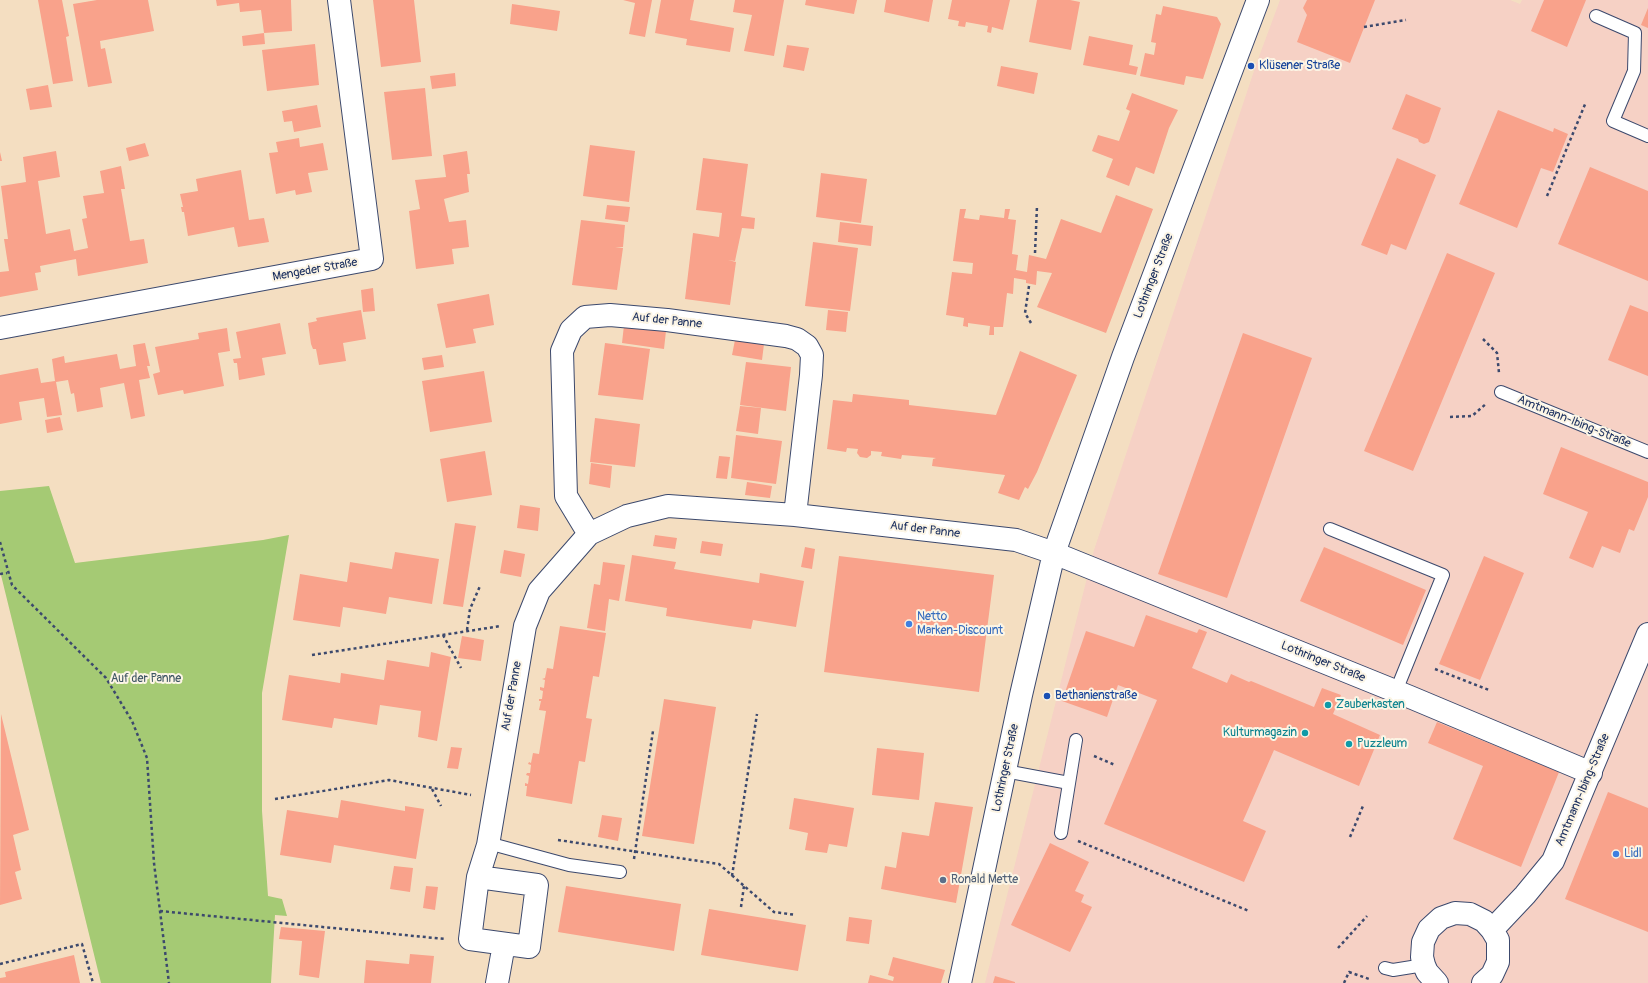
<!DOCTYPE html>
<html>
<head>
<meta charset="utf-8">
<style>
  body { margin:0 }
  canvas { display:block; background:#f4dec1 }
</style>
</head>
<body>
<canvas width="1648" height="983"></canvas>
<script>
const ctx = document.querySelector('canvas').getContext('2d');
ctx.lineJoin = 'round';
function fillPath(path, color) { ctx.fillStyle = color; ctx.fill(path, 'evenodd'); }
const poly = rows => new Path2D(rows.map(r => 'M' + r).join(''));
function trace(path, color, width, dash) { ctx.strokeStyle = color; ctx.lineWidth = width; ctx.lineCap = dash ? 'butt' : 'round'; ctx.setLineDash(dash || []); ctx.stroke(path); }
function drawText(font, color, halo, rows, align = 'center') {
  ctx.font = font + ' Pangolin,sans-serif'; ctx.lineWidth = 4; ctx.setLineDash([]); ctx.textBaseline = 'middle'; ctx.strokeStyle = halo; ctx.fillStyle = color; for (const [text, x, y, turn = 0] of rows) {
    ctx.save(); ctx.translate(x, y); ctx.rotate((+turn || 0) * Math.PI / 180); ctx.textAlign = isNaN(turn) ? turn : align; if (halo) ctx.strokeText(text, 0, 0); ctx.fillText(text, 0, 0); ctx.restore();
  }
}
const built = poly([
  [1280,0,1510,0,1520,4,1522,0,1648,0,1648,983,985,983,1094,550,1257,62]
]);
const green = poly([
  [49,486,75,563,263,540,289,535,262,693,262,811,268,896,282,899,287,916,275,915,271,983,101,983,0,571,0,491]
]);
const building = poly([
  [38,0,62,0,69,36,66,37,73,81,53,84],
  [97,0,148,0,154,31,100,41,101,49,105,48,112,83,88,87,73,4],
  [216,0,291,0,292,31,264,33,261,10,240,12,239,3,217,6],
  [373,0,414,0,421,62,381,67],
  [623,0,652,0,645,37,629,34,635,3],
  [661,0,694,0,690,20,734,28,730,52,686,45,687,39,655,33],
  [735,0,784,0,774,56,744,51,752,15,733,12],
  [806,0,857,0,854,14,805,5],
  [886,0,933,0,929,22,884,12],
  [952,0,1010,0,1003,30,992,27,991,33,987,32,988,26,966,22,965,27,958,26,959,21,948,19],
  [1037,0,1070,0,1080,2,1071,50,1029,42],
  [1307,0,1375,0,1350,63,1297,42,1307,15,1303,8],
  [1544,0,1586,0,1567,47,1531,31],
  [512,4,560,11,557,31,510,24],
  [1163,6,1217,17,1221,24,1203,79,1186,76,1184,85,1140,76,1145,53,1154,55,1156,43,1151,42,1156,14,1161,15],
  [1648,8,1648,28,1641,25],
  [264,33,265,44,243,46,242,36],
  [1089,36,1133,45,1129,65,1138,67,1136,75,1083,65],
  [315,44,319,85,267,91,262,50],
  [787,45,809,48,804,71,783,67],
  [1001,66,1038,73,1034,94,997,86],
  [455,73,456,86,432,89,430,76],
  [48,85,52,107,30,110,26,89],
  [425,88,432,156,392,160,384,92],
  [1132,93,1178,110,1169,128,1154,174,1136,167,1129,186,1106,177,1113,159,1092,151,1098,135,1119,141,1130,111,1126,109],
  [1406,94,1441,108,1429,142,1424,144,1419,142,1418,139,1392,129],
  [317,105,321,127,294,132,292,121,284,122,282,111],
  [1498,110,1553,132,1554,128,1568,134,1553,172,1541,168,1517,228,1459,204],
  [299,138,300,147,323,143,328,170,308,173,312,192,296,195,295,190,276,194,269,153,278,152,276,142],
  [145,143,149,156,129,161,126,148],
  [590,145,635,151,629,202,583,196],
  [56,151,60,177,38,181,46,234,70,229,74,251,88,248,82,219,87,218,83,196,104,193,100,171,121,166,125,189,121,189,130,241,144,239,148,263,78,276,76,259,40,266,41,272,35,273,38,290,0,297,0,272,9,271,4,239,8,239,1,186,26,182,23,157],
  [467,151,470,174,467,174,469,192,444,199,449,222,466,220,469,247,452,249,454,264,416,269,409,211,420,209,415,180,446,177,443,155],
  [0,152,2,161,0,161],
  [703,158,748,164,741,216,755,218,754,229,742,228,735,261,728,260,736,262,730,305,685,299,693,233,719,237,722,213,696,210],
  [1397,158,1436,175,1406,250,1391,244,1387,255,1361,245],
  [1590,167,1648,191,1648,281,1558,244],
  [241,170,249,220,264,218,269,242,238,247,234,227,188,236,184,212,182,212,181,207,183,207,180,194,198,191,196,179],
  [821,173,867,179,861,223,816,217],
  [1116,195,1153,209,1106,333,1037,307,1052,273,1037,271,1036,285,1026,283,1026,280,1014,278,1013,294,1007,293,1003,327,994,327,994,335,989,335,990,326,968,323,968,327,963,326,964,318,946,315,952,272,972,274,973,263,953,261,960,209,966,209,964,218,979,220,980,215,1004,218,1005,209,1010,209,1008,219,1016,220,1012,254,1018,255,1016,270,1027,272,1029,255,1046,259,1061,219,1101,233],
  [607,205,630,207,628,222,605,219],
  [581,220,625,225,623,247,615,247,623,248,617,290,572,285],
  [840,222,873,226,871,246,838,242],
  [813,242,858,248,850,311,805,306],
  [1447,253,1495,273,1413,471,1364,451],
  [373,288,375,311,363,312,361,290],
  [489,294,494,325,473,329,476,343,446,348,437,304],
  [1630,305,1648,312,1648,376,1608,360],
  [361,310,366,339,343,343,346,361,319,365,316,349,313,349,311,344,308,323,317,321,316,318],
  [828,310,848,312,846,332,826,330],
  [280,323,286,354,262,358,265,375,239,380,237,363,234,363,233,359,241,358,236,332],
  [624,325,666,331,664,349,622,343],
  [227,328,230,351,218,353,224,386,184,394,183,390,158,395,153,374,160,372,155,347,199,339,198,333],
  [1243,333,1312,358,1227,598,1158,574],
  [735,340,764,344,762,360,732,355],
  [145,343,150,366,147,366,150,378,139,380,145,416,131,419,124,383,100,388,103,407,77,412,74,393,71,394,68,380,56,382,62,415,47,417,44,398,19,402,22,420,0,424,0,375,38,368,41,383,55,381,52,359,64,356,65,363,117,354,120,369,136,366,133,345],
  [605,343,650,349,643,400,598,395],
  [1020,351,1077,375,1037,472,1028,489,1025,487,1019,500,998,493,1005,475,932,466,933,459,936,458,902,455,901,459,881,456,882,452,871,451,871,455,867,458,860,457,857,453,858,449,847,448,846,452,827,449,833,400,852,402,853,394,909,400,909,405,996,415],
  [442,355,444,367,424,370,422,358],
  [746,362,791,367,786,411,740,405],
  [484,371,492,422,430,432,422,381],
  [740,406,761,408,758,434,736,431],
  [60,417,63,430,47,433,45,420],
  [595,418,640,424,635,467,590,462],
  [736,435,782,441,776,484,731,478],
  [1561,447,1648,482,1648,497,1634,531,1629,529,1620,553,1602,546,1593,568,1569,558,1588,512,1543,494],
  [485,451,492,495,447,502,440,459],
  [719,456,730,457,727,479,716,478],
  [591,463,612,466,610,488,589,484],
  [747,482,772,486,770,498,745,495],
  [520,505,540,508,538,531,517,528],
  [455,523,476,526,463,607,443,604],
  [655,535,677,538,675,549,653,546],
  [702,541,723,544,721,556,700,553],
  [805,547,815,549,812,569,801,567],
  [1324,547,1426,590,1403,645,1300,601],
  [504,550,525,554,521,577,500,573],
  [395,552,439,559,432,604,389,597,386,614,343,607,340,627,293,620,300,574,347,582,350,562,392,569],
  [632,555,676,562,674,569,759,583,760,573,804,581,796,627,753,620,751,629,730,626,666,616,667,608,625,601],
  [839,556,994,575,979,692,824,672],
  [1484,556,1524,573,1480,680,1439,664],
  [603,562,625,565,619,601,609,599,605,631,587,628,594,584,600,585],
  [1146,615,1197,633,1199,629,1207,632,1192,668,1227,683,1231,674,1249,682,1251,681,1314,707,1322,688,1341,695,1333,714,1380,735,1359,786,1274,750,1243,821,1266,831,1244,882,1104,824,1157,700,1118,685,1107,717,1062,701,1086,631,1134,647],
  [560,626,606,633,599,677,593,676,586,718,592,719,585,762,579,761,572,804,526,796,527,786,525,786,525,783,528,784,529,776,526,775,527,773,530,773,531,765,528,764,529,762,531,763,533,753,539,754,546,711,539,710,541,701,539,701,539,699,542,699,543,691,540,690,540,687,544,688,545,680,542,679,545,678,547,668,553,669],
  [462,636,484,640,481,661,458,658],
  [431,652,451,657,437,741,418,737,421,711,380,705,377,725,334,718,332,728,282,720,289,675,340,683,341,673,384,680,387,660,429,667],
  [664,699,716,707,694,844,642,836],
  [1,714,29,830,13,835,21,870,15,872,22,899,0,905],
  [1437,722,1559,772,1521,867,1453,839,1483,766,1428,743],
  [451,747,462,748,458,769,447,768],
  [877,748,924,753,919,800,872,795],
  [1608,792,1648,808,1648,932,1565,899],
  [794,798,854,808,847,847,829,844,827,853,805,850,808,833,789,829],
  [341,800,405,811,405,806,424,809,416,859,334,845,331,863,280,855,287,810,338,818],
  [935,802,973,807,956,903,881,889,885,866,896,868,902,832,929,836],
  [602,815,622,818,618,841,598,837],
  [1050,843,1089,862,1075,891,1084,895,1081,902,1092,907,1070,952,1011,925],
  [394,866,413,868,410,892,390,889],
  [426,886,438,887,435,910,423,908],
  [566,886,681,904,674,951,558,932],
  [709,909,806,925,798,971,701,955],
  [849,917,872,920,869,944,846,941],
  [281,927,325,931,319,978,299,975,302,941,279,939],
  [410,954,434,956,431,983,364,983,366,960,409,964],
  [74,955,80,983,0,983,0,978,6,977,5,972],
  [893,957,945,970,941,983,868,983,870,975,893,981,894,977,888,975],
  [995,976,1015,982,1015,983,993,983]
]);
const path = poly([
  [1364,27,1406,20],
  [1547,196,1586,102],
  [1035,253,1037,206],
  [1029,286,1025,313,1031,323],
  [1483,339,1497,353,1499,373],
  [1450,417,1472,416,1487,403],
  [0,542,12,585,106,678,132,721,147,758,154,863,169,983],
  [0,574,7,573],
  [467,630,470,609,480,586],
  [443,635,461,668],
  [312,655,501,626],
  [1435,669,1489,690],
  [1094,756,1115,765],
  [432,789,441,806],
  [275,799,389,780,471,795],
  [1350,837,1363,806],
  [558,840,719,864,774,912,796,915],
  [1078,841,1249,911],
  [634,859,653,731],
  [732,876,757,714],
  [741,907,744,886],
  [160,911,445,939],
  [1338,948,1367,916],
  [0,964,82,944,93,983],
  [1344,983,1349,972,1369,979]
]);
const lane = poly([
  [1596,16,1635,33,1634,71,1613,121,1648,136],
  [1501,392,1648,452],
  [1330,529,1443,575,1396,691],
  [1005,771,1069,783],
  [1061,833,1076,740],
  [488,843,569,865,620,872],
  [1385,968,1393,970,1424,965]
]);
const street = poly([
  [0,328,372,259,339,0],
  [589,534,566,496,562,351,571,330,585,317,610,315,667,320,786,336,797,339,807,346,812,355,811,375,795,515],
  [478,877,537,885,529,947,470,939,478,877,488,845,525,626,539,591,589,534,627,516,668,506,795,515,1016,540,1054,553,1410,697,1591,773],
  [1492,930,1525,895,1553,861,1648,634],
  [497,983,504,944],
  [960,983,1021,695,1054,553,1123,357,1258,0],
  [1437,983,1427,972,1424,965,1422,957,1423,942,1429,929,1441,918,1455,913,1470,914,1484,921,1492,930,1498,940,1498,962,1492,975,1483,983]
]);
const markers = [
  [1251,66,4,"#1a4fb4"],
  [909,624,4,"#3f7fe0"],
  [1047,696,4,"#1a4fb4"],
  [1328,705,4,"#0f9aa8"],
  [1305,733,4,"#0f9aa8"],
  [1349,744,4,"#0f9aa8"],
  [1616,854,4,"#3f7fe0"],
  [943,880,4,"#5c6f8a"]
];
const transitNames = [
  ["Klüsener Straße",1259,66],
  ["Bethanienstraße",1055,696]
];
const streetNames = [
  ["Mengeder Straße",315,270,-10],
  ["Lothringer Straße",1154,276,-69],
  ["Auf der Panne",667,321,6],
  ["Amtmann-Ibing-Straße",1574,422,22],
  ["Auf der Panne",925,530,7],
  ["Lothringer Straße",1323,662,22],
  ["Auf der Panne",512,696,-80],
  ["Lothringer Straße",1006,768,-78],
  ["Amtmann-Ibing-Straße",1583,790,-67]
];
const shopNames = [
  ["Netto",917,617],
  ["Marken-Discount",917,631],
  ["Lidl",1624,854]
];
const parkNames = [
  ["Auf der Panne",146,679]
];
const cultureNames = [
  ["Zauberkasten",1336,705],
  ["Kulturmagazin",1297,733,"right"],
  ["Puzzleum",1357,744]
];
const serviceNames = [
  ["Ronald Mette",951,880]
];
fillPath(built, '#f6d1c5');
fillPath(green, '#a5ca74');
fillPath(building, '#f9a28b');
trace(lane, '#3c496d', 14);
trace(street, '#3c496d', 24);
trace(path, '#3c496d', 2.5, [3, 3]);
trace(lane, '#fff', 12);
trace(street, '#fff', 22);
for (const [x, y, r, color] of markers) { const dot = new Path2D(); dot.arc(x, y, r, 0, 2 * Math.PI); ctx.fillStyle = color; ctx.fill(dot); trace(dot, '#fcf5e5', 1.5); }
drawText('12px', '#164399', '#fcf5e5', transitNames, 'left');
drawText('12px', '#1b2f5e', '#fcf5e5', streetNames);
drawText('12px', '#366cbe', '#fcf5e5', shopNames, 'left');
drawText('12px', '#3e5664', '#fcf5e5', parkNames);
drawText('12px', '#0d838f', '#fcf5e5', cultureNames, 'left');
drawText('12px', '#4e5e75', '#fcf5e5', serviceNames, 'left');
</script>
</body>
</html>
